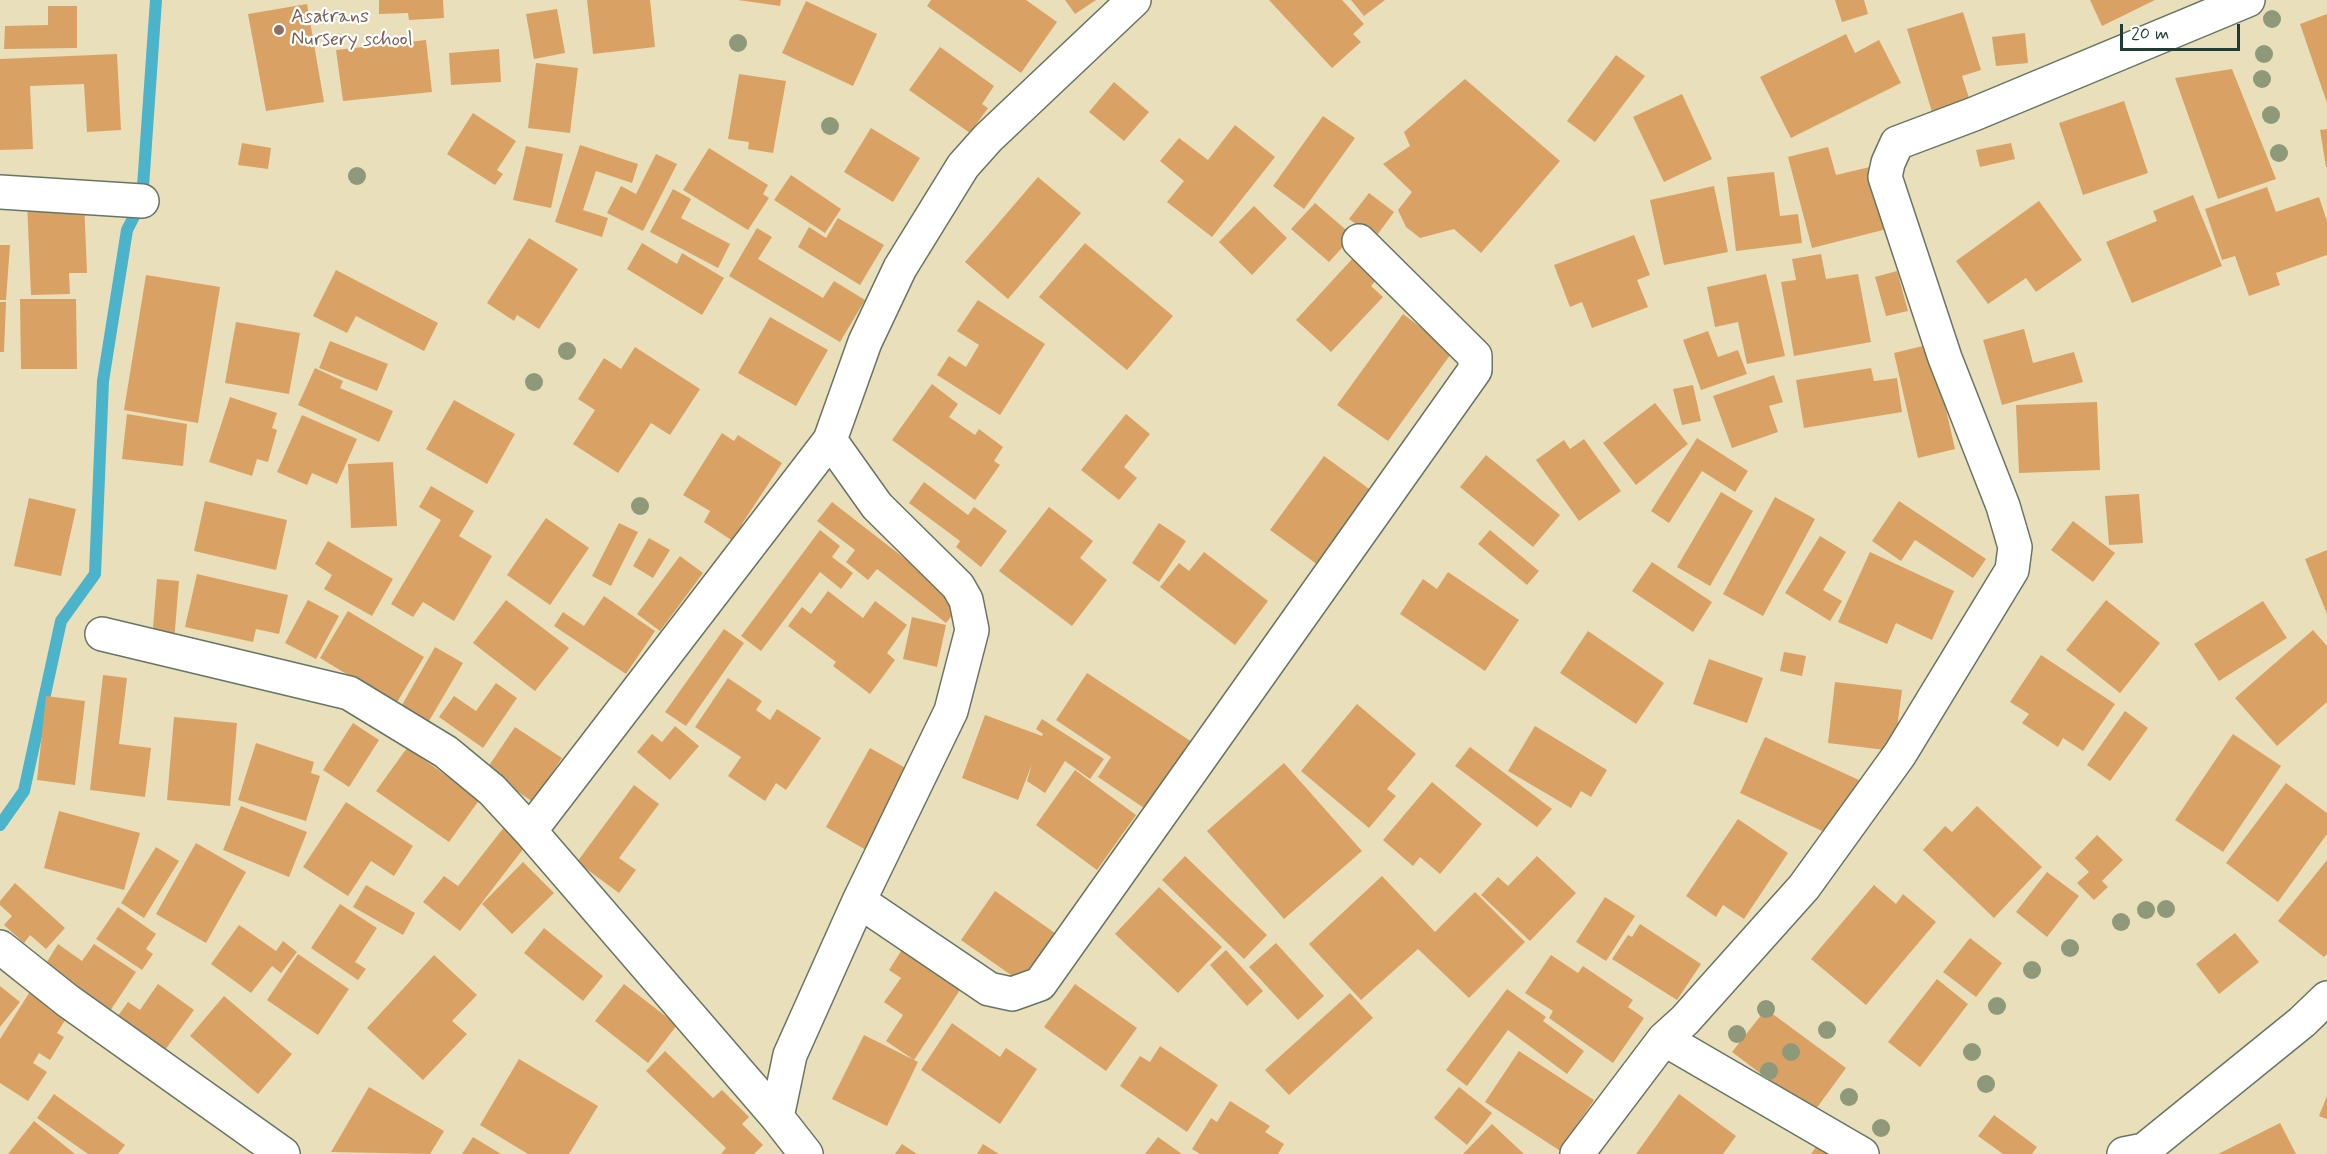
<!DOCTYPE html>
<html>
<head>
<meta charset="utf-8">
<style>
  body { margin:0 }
  #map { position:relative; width:2327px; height:1154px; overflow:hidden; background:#e9dfbb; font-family:Mynerve,sans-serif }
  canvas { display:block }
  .scale { position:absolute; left:2120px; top:24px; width:120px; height:27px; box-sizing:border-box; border:3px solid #1f3d34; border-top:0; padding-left:8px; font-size:18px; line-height:21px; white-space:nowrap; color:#1f3d34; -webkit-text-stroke:4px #fff; paint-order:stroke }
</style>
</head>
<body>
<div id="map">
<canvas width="2327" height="1154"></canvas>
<div class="scale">20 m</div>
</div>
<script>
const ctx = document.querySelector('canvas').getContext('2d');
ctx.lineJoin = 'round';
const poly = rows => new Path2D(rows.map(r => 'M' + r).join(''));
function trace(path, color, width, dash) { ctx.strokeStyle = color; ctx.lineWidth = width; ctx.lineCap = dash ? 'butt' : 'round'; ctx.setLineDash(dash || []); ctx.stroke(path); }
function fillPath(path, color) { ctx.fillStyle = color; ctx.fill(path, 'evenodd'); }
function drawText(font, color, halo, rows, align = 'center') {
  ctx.font = font + ' Mynerve,sans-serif'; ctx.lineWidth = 4.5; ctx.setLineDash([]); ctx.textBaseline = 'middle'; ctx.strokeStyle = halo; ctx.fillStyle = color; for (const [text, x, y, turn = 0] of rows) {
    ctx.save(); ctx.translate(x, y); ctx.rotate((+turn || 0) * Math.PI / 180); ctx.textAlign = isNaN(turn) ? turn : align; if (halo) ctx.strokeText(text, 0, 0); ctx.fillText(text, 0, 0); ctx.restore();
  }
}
const stream = poly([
  [0,825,24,791,61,621,95,574,103,381,127,230,142,201,156,0]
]);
const building = poly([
  [379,0,443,0,444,18,409,20,408,13,379,14],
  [587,0,650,0,655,47,593,54],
  [738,0,781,0,780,6],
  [931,0,1026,0,1057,22,1021,73,927,6],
  [1065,0,1096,0,1075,14],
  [1269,0,1342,0,1364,24,1353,34,1361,42,1332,68],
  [1351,0,1385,0,1364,16],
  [1835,0,1864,0,1868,14,1842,22],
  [2090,0,2155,0,2102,26],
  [806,1,877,34,853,86,782,53],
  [307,4,324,102,266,111,248,14],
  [48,6,77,6,77,48,4,49,5,26,48,25],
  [557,9,565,53,534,59,526,14],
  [1963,12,1981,70,1962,76,1970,101,1932,112,1907,29],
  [2327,14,2327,103,2300,24],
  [2025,33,2028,63,1996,66,1992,37],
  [1846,34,1855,53,1879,40,1901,83,1791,138,1760,77],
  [426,40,432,92,343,101,336,50],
  [940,47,994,86,982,104,988,108,970,133,909,90],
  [499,49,501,82,451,85,449,53],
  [117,54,121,130,87,132,84,84,30,86,33,149,0,150,0,59],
  [1616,55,1645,76,1595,142,1567,121],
  [536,63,578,68,570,133,528,128],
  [2232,69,2276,179,2218,199,2175,78],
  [739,74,786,81,773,153,748,149,749,142,728,139],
  [1465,79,1560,161,1481,253,1454,229,1420,238,1406,227,1398,210,1412,192,1383,164,1410,146,1404,132],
  [1114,82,1149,112,1124,141,1089,112],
  [1682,94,1712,159,1664,182,1633,117],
  [2124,101,2148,173,2083,195,2059,123],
  [473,113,516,141,497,170,503,174,495,185,447,154],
  [1323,116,1355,138,1304,209,1273,186],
  [1235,125,1275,157,1212,237,1167,202,1184,181,1160,161,1179,138,1208,160],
  [871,128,920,158,893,202,844,172],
  [2327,129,2327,167,2326,167,2320,130],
  [242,143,271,148,268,169,238,165],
  [2011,143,2015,159,1980,167,1976,150],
  [580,145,638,164,632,183,596,171,583,210,608,218,602,237,555,222],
  [526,146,563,154,551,208,513,200],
  [1828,147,1836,175,1870,167,1887,229,1812,248,1788,157],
  [709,148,768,185,763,194,769,198,748,230,683,190],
  [656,154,677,164,643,231,607,213,621,186,636,194],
  [1774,172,1780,216,1798,214,1802,243,1736,251,1727,177],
  [791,175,841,209,825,233,774,200],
  [1038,177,1081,213,1008,299,965,262],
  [1714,186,1728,252,1664,265,1650,200],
  [2267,187,2276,212,2319,197,2327,221,2327,255,2276,273,2280,285,2249,296,2235,256,2222,260,2205,209],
  [673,189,691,199,681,218,730,244,718,268,650,232],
  [1369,193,1394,212,1375,238,1349,219],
  [2193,195,2222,266,2132,303,2106,242,2157,221,2153,211],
  [84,200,87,273,69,273,70,294,31,295,27,202],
  [2039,201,2082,260,2036,292,2026,278,1988,304,1956,261],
  [1315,203,1353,236,1329,262,1291,229],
  [1254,206,1287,238,1252,275,1219,242],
  [838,218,884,245,860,285,798,247,809,227,826,238],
  [757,228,772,237,758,259,823,298,834,281,865,300,840,342,729,276],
  [1634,235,1650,275,1637,280,1648,307,1592,328,1582,302,1570,307,1554,265],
  [529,238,578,269,539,329,517,315,514,321,487,303],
  [642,243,677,264,682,253,724,278,702,315,627,269],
  [1085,243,1173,316,1127,370,1039,297],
  [0,245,10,245,6,300,0,300],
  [1821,254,1826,279,1858,274,1871,342,1794,356,1781,282,1796,280,1792,259],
  [1353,258,1377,279,1371,286,1383,297,1331,352,1296,320],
  [336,270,438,323,424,351,356,316,347,333,313,316],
  [1897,271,1908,311,1886,316,1875,277],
  [1766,274,1785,356,1747,364,1738,322,1715,327,1707,287],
  [146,275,220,287,198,423,124,410],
  [20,299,76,299,77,369,21,369],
  [978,300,1045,344,1000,415,937,375,949,356,966,367,979,345,957,331],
  [0,302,6,302,4,352,0,352],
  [1403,314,1453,351,1388,441,1337,405],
  [770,317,828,350,796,406,738,373],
  [236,322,300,333,289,394,225,383],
  [2024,329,2033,363,2074,352,2083,382,2002,405,1983,340],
  [1708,331,1718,357,1738,350,1747,374,1701,390,1683,340],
  [330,341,388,364,377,391,319,368],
  [1931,344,1955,449,1918,458,1894,353],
  [635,347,700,389,670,435,651,423,618,473,573,444,595,410,578,399,604,358,621,369],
  [315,368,343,381,340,388,393,411,379,442,298,405],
  [1871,368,1874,381,1897,378,1902,412,1804,428,1796,380],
  [1774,375,1783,402,1769,406,1778,432,1732,448,1713,396],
  [932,384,958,404,949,417,975,435,979,429,1003,447,994,461,1000,465,975,500,892,440],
  [1693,385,1701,421,1682,425,1673,389],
  [230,397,277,413,272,428,277,430,268,462,257,459,252,476,209,462],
  [454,400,515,434,487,484,426,449],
  [2097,402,2100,470,2019,473,2016,405],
  [1655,403,1688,444,1636,485,1603,443],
  [127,414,187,424,183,466,122,459],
  [1126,414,1150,434,1124,467,1137,478,1119,500,1081,470],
  [302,415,357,439,337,484,312,473,307,485,277,472],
  [722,433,734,441,738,435,782,463,742,524,748,528,739,545,704,522,710,511,683,495],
  [1697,438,1748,471,1735,492,1702,471,1669,523,1651,511],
  [1584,439,1621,491,1579,521,1536,460,1564,440,1570,449],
  [1486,455,1560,515,1533,547,1460,487],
  [1324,456,1372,491,1318,565,1270,530],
  [393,462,397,526,351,528,348,464],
  [924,482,968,515,974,507,1007,531,981,567,956,547,960,541,909,503],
  [431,486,474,511,459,536,492,556,454,621,423,602,413,617,391,604,441,520,419,507],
  [1721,492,1753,511,1710,586,1677,567],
  [2139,494,2143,543,2109,545,2105,496],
  [1775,497,1815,519,1763,616,1723,594],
  [29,498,76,509,61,576,14,566],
  [205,501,287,520,276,570,194,551],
  [1899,501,1986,559,1973,578,1915,540,1901,561,1872,541],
  [832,502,962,603,946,623,877,569,868,580,846,562,855,550,817,521],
  [1049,507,1093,541,1080,558,1107,580,1072,626,999,571],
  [546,518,589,548,550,605,507,575],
  [2073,521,2115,553,2093,582,2051,550],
  [619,523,638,532,611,586,592,576],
  [1159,523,1186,541,1159,582,1132,563],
  [820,530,840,546,832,557,853,573,841,589,820,572,761,651,741,636],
  [1490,530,1539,571,1527,585,1478,544],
  [1820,536,1846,552,1823,590,1842,601,1830,621,1785,593],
  [649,538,670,550,653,578,633,566],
  [328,541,393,579,372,616,324,589,332,575,315,564],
  [2327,550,2327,614,2305,559],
  [1204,552,1268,601,1235,645,1160,587,1179,563,1189,571],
  [1870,552,1954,591,1932,640,1896,623,1887,644,1838,622],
  [680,556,703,573,660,631,637,614],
  [1652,562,1712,602,1693,632,1632,591],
  [1448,572,1519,620,1485,671,1400,614,1423,579,1437,589],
  [197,574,288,595,279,634,256,629,253,642,185,627],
  [157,579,179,581,174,642,152,640],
  [828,591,863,618,875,601,907,625,887,653,895,660,870,694,833,666,836,662,788,626,802,607,811,614],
  [604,596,655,631,626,674,554,626,563,612,584,626],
  [308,600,339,616,316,659,285,643],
  [506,600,569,648,535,691,473,643],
  [2106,600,2160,643,2120,693,2066,650],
  [2263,601,2287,638,2219,681,2194,644],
  [348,611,424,657,396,704,320,658],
  [912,617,946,625,937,667,903,659],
  [724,629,744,643,686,726,665,712],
  [2313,630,2327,646,2327,702,2277,746,2235,698],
  [1588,631,1664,683,1636,724,1560,673],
  [435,647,463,663,429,721,402,705],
  [1784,652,1806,656,1802,676,1780,671],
  [2041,655,2115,704,2083,751,2063,738,2058,747,2022,723,2029,714,2010,702],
  [1709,659,1763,678,1747,723,1693,704],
  [1087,673,1192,742,1147,810,1098,777,1111,757,1056,720],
  [103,675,127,678,119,744,151,748,145,797,90,790],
  [728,678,762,701,756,710,770,720,777,709,821,738,786,790,776,783,765,801,728,776,741,757,695,727],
  [1835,682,1902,690,1894,751,1828,743],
  [496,683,517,698,483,748,439,717,454,696,476,711],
  [46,696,85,701,75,785,37,780],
  [1357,704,1416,754,1387,789,1396,796,1369,828,1301,771],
  [2125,711,2148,728,2110,781,2087,765],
  [985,715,1042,736,1043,734,1036,729,1042,719,1104,759,1090,779,1065,761,1045,793,1027,781,1032,764,1018,800,962,778],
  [174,717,237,723,230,806,167,800],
  [353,723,379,740,349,787,323,770],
  [675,726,699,746,670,780,637,752,652,734,662,742],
  [1535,726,1607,770,1591,797,1581,791,1571,808,1508,771],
  [515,727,562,758,533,802,486,770],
  [2233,734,2281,766,2223,852,2175,820],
  [1765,737,1859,780,1833,836,1740,793],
  [256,743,314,762,311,773,320,776,306,821,238,800],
  [1470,747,1552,809,1537,827,1455,766],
  [407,748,480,799,449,842,376,791],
  [870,748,918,775,873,854,826,827],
  [1284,763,1362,851,1284,919,1207,831],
  [1075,770,1136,815,1097,870,1036,825],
  [1432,782,1482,824,1440,874,1420,857,1413,866,1383,840],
  [2286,783,2327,813,2327,834,2278,902,2226,863],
  [634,785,659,804,619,858,636,870,619,893,577,862],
  [346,802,413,846,394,876,371,861,348,896,303,867],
  [241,806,307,832,289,877,223,850],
  [1977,806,2042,867,1994,918,1923,850,1945,826,1952,832],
  [59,811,140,833,124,890,44,868],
  [1738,819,1788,853,1744,919,1723,905,1716,917,1686,896],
  [505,826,527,844,460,931,423,902,444,876,458,886],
  [2097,835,2123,860,2102,881,2108,887,2094,900,2077,883,2089,872,2075,858],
  [196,843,246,872,206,943,156,914],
  [156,847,179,861,144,918,121,903],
  [1185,856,1267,935,1244,959,1162,880],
  [1537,856,1576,893,1530,941,1481,895,1498,877,1508,886],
  [2327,860,2327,954,2324,957,2278,921],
  [523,862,554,893,512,934,482,904],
  [2047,872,2079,896,2047,937,2016,912],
  [1382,876,1435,932,1475,892,1525,942,1469,998,1418,949,1361,1000,1309,944],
  [15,883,65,928,46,949,30,935,24,943,4,925,12,916,0,905,0,901],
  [366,885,415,913,403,935,353,907],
  [1874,885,1896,904,1903,894,1936,922,1866,1005,1811,959],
  [1159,887,1222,947,1178,993,1115,934],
  [995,891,1055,933,1021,982,961,940],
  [1605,897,1635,916,1606,961,1576,942],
  [340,904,377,928,355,962,366,969,358,980,311,948],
  [118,907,156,934,146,949,153,954,142,970,96,939],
  [1640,924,1701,964,1677,1000,1612,959,1628,935,1632,937],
  [239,925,276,951,283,941,297,952,281,973,272,966,251,993,211,964],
  [544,928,603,976,583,1001,524,953],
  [2235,933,2259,962,2219,994,2196,964],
  [1970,938,2002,963,1976,997,1943,972],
  [1276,943,1324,996,1298,1020,1249,967],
  [58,944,82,961,94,944,136,972,108,1014,42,970],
  [903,948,962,987,914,1060,886,1041,903,1015,884,1002,901,978,889,970],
  [1226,950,1263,991,1247,1006,1210,965],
  [298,954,349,989,318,1035,267,1000],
  [434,955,477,995,452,1021,467,1034,423,1080,367,1028],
  [1551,955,1578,973,1583,966,1633,1000,1628,1007,1644,1018,1613,1063,1549,1018,1553,1011,1525,993],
  [1937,979,1968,1004,1920,1067,1888,1042],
  [158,984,194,1010,160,1057,112,1024,128,1002,140,1010],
  [624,984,677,1025,648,1063,595,1021],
  [1075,984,1137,1028,1106,1071,1044,1027],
  [0,986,20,1002,0,1027],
  [1507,989,1546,1017,1543,1021,1584,1051,1567,1074,1508,1030,1467,1086,1446,1070],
  [31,990,69,1014,57,1033,64,1037,50,1060,39,1053,33,1063,47,1072,28,1101,0,1083,0,1039],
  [1350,993,1373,1018,1289,1095,1265,1070],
  [224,996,292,1054,258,1094,190,1036],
  [1766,1009,1846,1068,1813,1113,1732,1052],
  [952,1023,1000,1057,1006,1048,1037,1069,1000,1124,921,1070],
  [864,1035,918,1062,887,1126,832,1099],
  [1160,1046,1218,1085,1187,1132,1120,1086,1140,1056,1150,1062],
  [665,1051,713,1098,722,1090,749,1117,742,1124,763,1145,754,1154,721,1154,726,1148,646,1071],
  [1519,1051,1594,1100,1575,1128,1587,1136,1565,1154,1485,1102],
  [519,1059,598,1106,569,1154,528,1154,480,1125],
  [369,1087,444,1131,430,1154,331,1152],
  [1459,1087,1492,1113,1467,1145,1434,1118],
  [54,1094,125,1145,118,1154,88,1154,37,1118],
  [1679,1094,1736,1136,1723,1154,1636,1154],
  [2327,1096,2327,1119,2319,1116],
  [1230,1101,1270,1126,1265,1132,1284,1144,1278,1154,1200,1154,1192,1149,1211,1118,1217,1122],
  [1994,1115,2037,1147,2032,1154,2003,1154,1978,1136],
  [34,1121,75,1154,8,1154],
  [2280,1123,2296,1154,2218,1154],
  [1492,1124,1524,1154,1463,1154],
  [473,1137,501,1154,462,1154],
  [1158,1137,1182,1154,1145,1154],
  [1821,1140,1839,1154,1811,1154],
  [902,1144,917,1154,895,1154],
  [983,1144,999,1154,977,1154]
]);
const minor = poly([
  [0,192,142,201],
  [102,634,349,693,446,752,492,790,530,831,777,1117,806,1154],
  [530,831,830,440,865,342,900,268,963,166,988,138,1134,0],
  [859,901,989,989,1012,994,1040,984,1475,370,1475,356,1359,241],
  [0,947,68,1001,283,1154],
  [1664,1039,1862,1154],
  [777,1117,790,1055,859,901,951,711,972,630,966,600,958,586,877,506,830,440],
  [1577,1154,1664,1039,1685,1020,1804,887,1900,754,2012,570,2015,547,2003,506,1945,358,1885,177,1888,163,1897,143,1974,114,2248,0],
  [2124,1154,2144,1150,2302,1022,2327,998]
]);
const trees = [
  [2272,19],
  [738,43],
  [2264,54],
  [2262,79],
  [2271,115],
  [830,126],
  [2279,153],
  [357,176],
  [567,351],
  [534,382],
  [640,506],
  [2166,909],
  [2146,910],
  [2121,922],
  [2070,948],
  [2032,970],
  [1997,1006],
  [1766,1009],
  [1827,1030],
  [1737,1034],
  [1791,1052],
  [1972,1052],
  [1769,1071],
  [1986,1084],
  [1849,1097],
  [1881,1128]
];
const markers = [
  [279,30,6,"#8d6e63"]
];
const educationNames = [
  ["Asatrans",291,18],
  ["Nursery school",291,41]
];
trace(stream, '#4bb3ca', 12);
fillPath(building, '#d9a264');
trace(minor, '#667663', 36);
trace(minor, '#fff', 33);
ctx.fillStyle = '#8d9979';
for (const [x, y] of trees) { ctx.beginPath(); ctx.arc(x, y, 9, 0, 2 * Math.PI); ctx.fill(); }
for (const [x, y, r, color] of markers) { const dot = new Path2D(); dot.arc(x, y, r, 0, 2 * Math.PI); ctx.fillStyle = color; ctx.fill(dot); trace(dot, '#fff', 2); }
drawText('20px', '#785e54', '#fff', educationNames, 'left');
</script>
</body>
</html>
